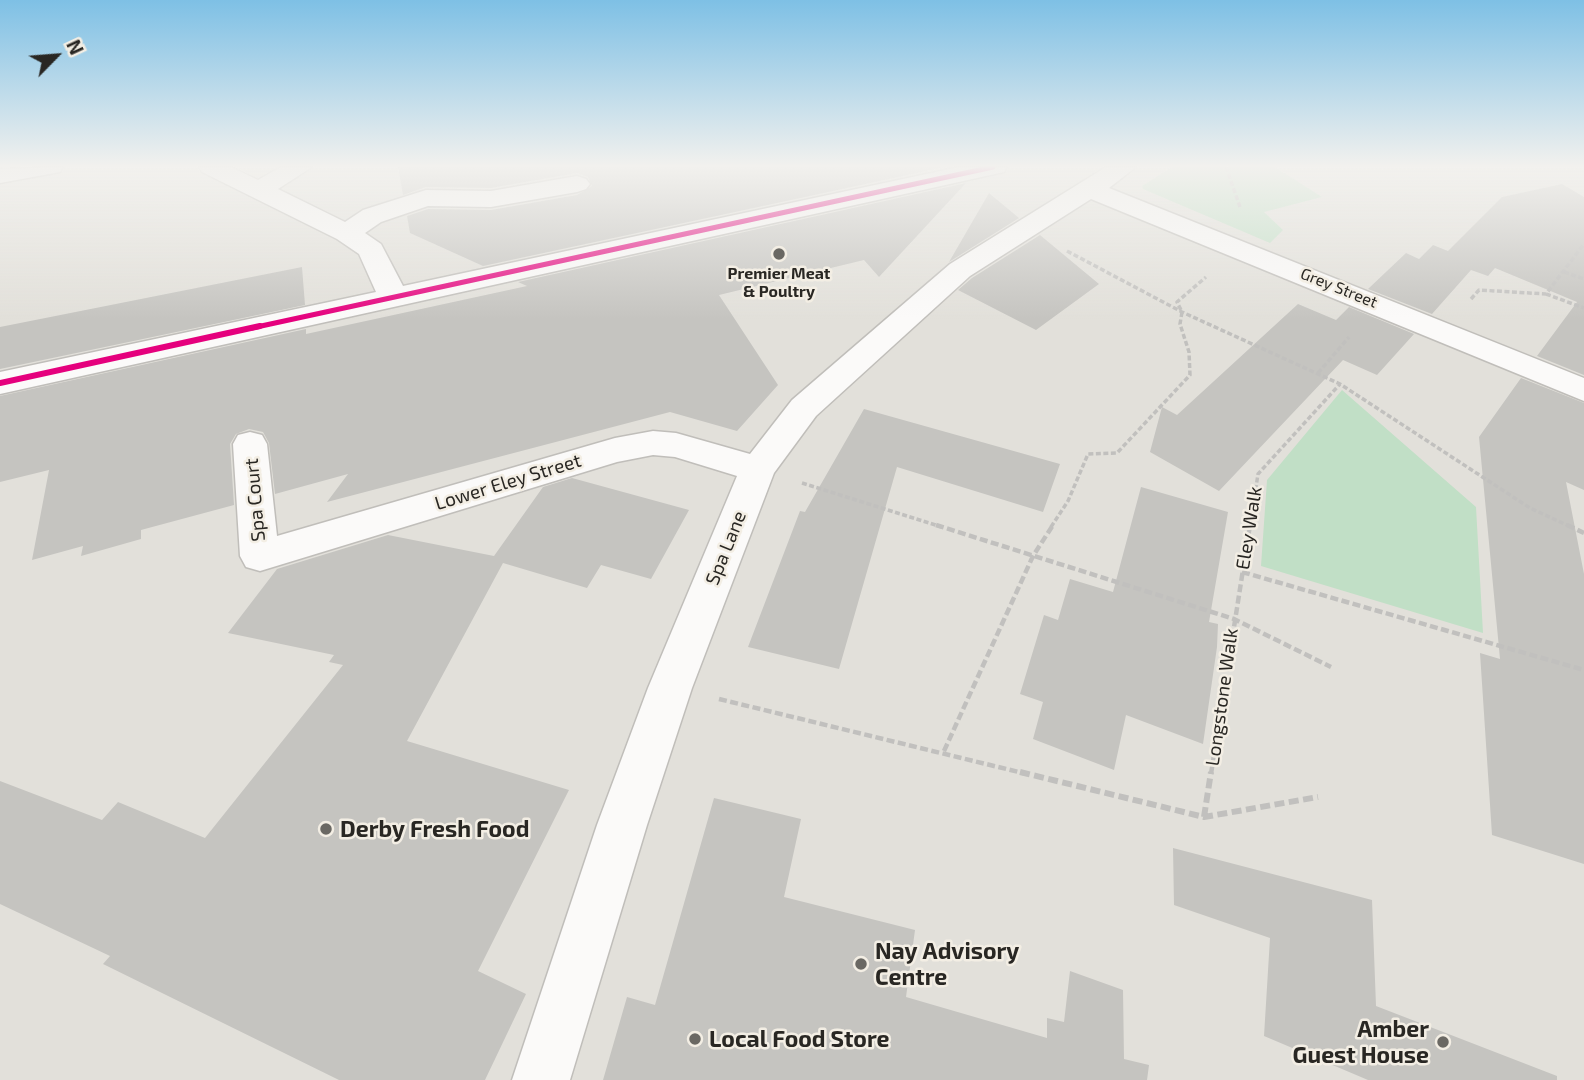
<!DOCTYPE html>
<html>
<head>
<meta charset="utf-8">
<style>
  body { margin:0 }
  #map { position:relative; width:1584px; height:1080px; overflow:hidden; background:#e2e0da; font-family:"Exo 2",sans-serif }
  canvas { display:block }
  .north { position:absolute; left:21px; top:21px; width:70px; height:70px; -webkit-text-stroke:5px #f3eee4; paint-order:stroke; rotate:65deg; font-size:19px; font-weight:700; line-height:28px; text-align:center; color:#292723 }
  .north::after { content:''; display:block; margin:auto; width:24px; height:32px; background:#292723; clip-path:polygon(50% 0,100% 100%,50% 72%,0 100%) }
</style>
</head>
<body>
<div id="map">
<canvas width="1584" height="1080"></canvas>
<div class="north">N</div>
</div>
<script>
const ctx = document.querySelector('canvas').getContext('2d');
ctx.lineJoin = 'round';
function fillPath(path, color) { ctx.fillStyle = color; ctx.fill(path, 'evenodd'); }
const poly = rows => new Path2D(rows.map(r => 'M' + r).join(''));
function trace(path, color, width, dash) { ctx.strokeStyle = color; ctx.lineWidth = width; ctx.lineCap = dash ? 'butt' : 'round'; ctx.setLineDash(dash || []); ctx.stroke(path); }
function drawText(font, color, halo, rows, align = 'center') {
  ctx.font = font + ' "Exo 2",sans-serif'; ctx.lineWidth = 5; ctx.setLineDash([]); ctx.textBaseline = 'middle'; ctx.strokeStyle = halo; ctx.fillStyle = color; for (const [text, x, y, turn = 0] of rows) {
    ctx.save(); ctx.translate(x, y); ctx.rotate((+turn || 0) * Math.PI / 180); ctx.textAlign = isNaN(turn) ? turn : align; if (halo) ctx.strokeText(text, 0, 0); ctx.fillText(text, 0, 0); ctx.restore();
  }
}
const green = poly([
  [1172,167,1275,167,1322,197,1264,212,1283,230,1270,243,1143,189,1142,186],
  [1342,390,1476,507,1483,633,1261,566,1267,480]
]);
const building = poly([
  [398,167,945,167,483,266,410,233,407,216,428,209,491,210,577,195,592,186,588,177,577,173,491,188,426,187,403,195],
  [966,183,879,277,864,260,719,295,778,385,737,431,670,412,327,502,348,474,275,494,269,443,263,432,249,429,236,434,230,444,234,505,141,530,141,539,81,556,83,546,32,560,49,470,0,482,0,396,306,329,306,334,527,286,518,282],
  [1562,184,1584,197,1584,375,1537,356,1577,302,1495,268,1488,276,1471,270,1432,314,1368,289,1406,253,1419,259,1433,245,1448,251,1502,197],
  [989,193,1019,218,949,262],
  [1040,235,1099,284,1036,330,958,290,972,278],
  [302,267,305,305,0,369,0,327],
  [1298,304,1336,320,1349,307,1414,334,1377,375,1343,360,1219,491,1150,452,1162,407,1177,415],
  [1521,378,1584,403,1584,490,1566,482,1584,574,1584,864,1492,835,1480,653,1500,659,1479,437],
  [864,409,1060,464,1043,512,897,467,839,669,748,647,800,511,805,512],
  [572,478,689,510,651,579,601,565,587,588,503,563,407,741,569,790,478,971,526,994,485,1080,339,1080,103,964,110,956,0,904,0,781,102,820,118,802,205,838,343,665,329,662,334,655,228,633,277,569,388,535,494,556,543,487],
  [1141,487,1228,512,1209,622,1218,624,1217,647,1203,744,1126,715,1114,770,1033,739,1043,702,1020,694,1044,615,1058,620,1070,579,1113,592],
  [714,798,801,819,784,897,915,930,906,997,1047,1038,1047,1018,1064,1022,1070,971,1123,990,1124,1059,1149,1065,1147,1080,603,1080,627,997,655,1005],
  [1173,848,1372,900,1376,1006,1557,1076,1557,1080,1368,1080,1264,1036,1270,938,1174,905]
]);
const pathFar2 = poly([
  [1226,167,1240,207],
  [1067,251,1182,312,1340,384,1530,508,1571,527],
  [1564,272,1584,279],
  [1546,294,1584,308],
  [1471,299,1479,290,1546,294,1584,244],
  [1318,373,1349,337],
  [802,483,942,527],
  [1051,527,1068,501,1088,454,1117,453,1190,375,1189,352,1180,324,1182,312,1177,302,1206,277],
  [1250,527,1258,474,1340,384]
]);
const pathFar1 = poly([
  [936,525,1234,619,1331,667],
  [1567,525,1584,533],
  [1242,572,1584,670],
  [719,699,1027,774],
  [944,751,1033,556,1053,525],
  [1211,774,1250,525]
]);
const path = poly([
  [1020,772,1204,817,1318,797],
  [1204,817,1211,772]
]);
const minor = poly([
  [63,167,60,172,0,183,0,169,63,167],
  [199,167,231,167,258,180,281,167,312,167,278,189,345,222,363,210,426,190,491,191,577,176,586,179,590,184,586,189,577,192,491,207,428,206,381,222,365,233,381,244,403,286,959,167,1007,167,1004,172,995,174,0,394,0,372,376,292,359,254,337,239,202,172,199,167],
  [1106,167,1136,167,1109,188,1584,378,1584,401,1091,199,970,276,816,416,774,473,692,688,647,825,570,1080,512,1080,597,825,648,688,737,476,675,457,653,455,617,462,260,571,246,567,240,556,233,444,238,435,250,432,262,435,267,444,277,536,615,438,653,431,676,433,750,454,792,400,950,264,1106,167]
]);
const bus1Far1 = poly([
  [252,328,993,167]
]);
const bus1 = poly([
  [0,383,260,326]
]);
const markers = [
  [779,254,7,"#6a6863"],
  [326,829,7,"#6a6863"],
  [861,964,7,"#6a6863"],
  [695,1039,7,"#6a6863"],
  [1443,1042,7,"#6a6863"]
];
const farPoinames = [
  ["Premier Meat",779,274],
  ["& Poultry",779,292]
];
const farStreetnames = [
  ["Grey Street",1339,288,22]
];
const streetNames = [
  ["Lower Eley Street",508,482,-17],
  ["Spa Court",255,500,-95],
  ["Eley Walk",1249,528,-81],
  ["Spa Lane",726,548,-68],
  ["Longstone Walk",1222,697,-82]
];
const nearPoinames = [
  ["Derby Fresh Food",340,829],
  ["Nay Advisory",875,951],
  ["Centre",875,977],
  ["Amber",1429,1029,"right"],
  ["Guest House",1429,1055,"right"],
  ["Local Food Store",709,1039]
];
fillPath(green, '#c1dfc6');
fillPath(building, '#c5c4c0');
trace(minor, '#c0beba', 3);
trace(pathFar2, '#c1c0be', 3.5, [5, 2.5]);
trace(pathFar1, '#c1c0be', 4.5, [8, 3.5]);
trace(path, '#c1c0be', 6, [10, 4.5]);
fillPath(minor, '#fbfaf9');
trace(bus1Far1, '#e5007d', 5);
trace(bus1, '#e5007d', 6);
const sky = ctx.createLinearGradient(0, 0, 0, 319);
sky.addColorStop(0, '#7ec0e5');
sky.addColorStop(0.52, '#f2f1ee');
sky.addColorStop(1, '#f2f1ee00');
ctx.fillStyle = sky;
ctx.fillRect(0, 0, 1584, 319);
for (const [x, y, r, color] of markers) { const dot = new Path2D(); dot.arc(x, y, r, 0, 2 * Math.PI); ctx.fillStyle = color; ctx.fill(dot); trace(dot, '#f3eee4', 2.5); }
drawText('bold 16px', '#292723', '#f3eee4', farPoinames);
drawText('16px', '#292723', '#f3eee4', farStreetnames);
drawText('19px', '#292723', '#f3eee4', streetNames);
drawText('bold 23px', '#292723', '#f3eee4', nearPoinames, 'left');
</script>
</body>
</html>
